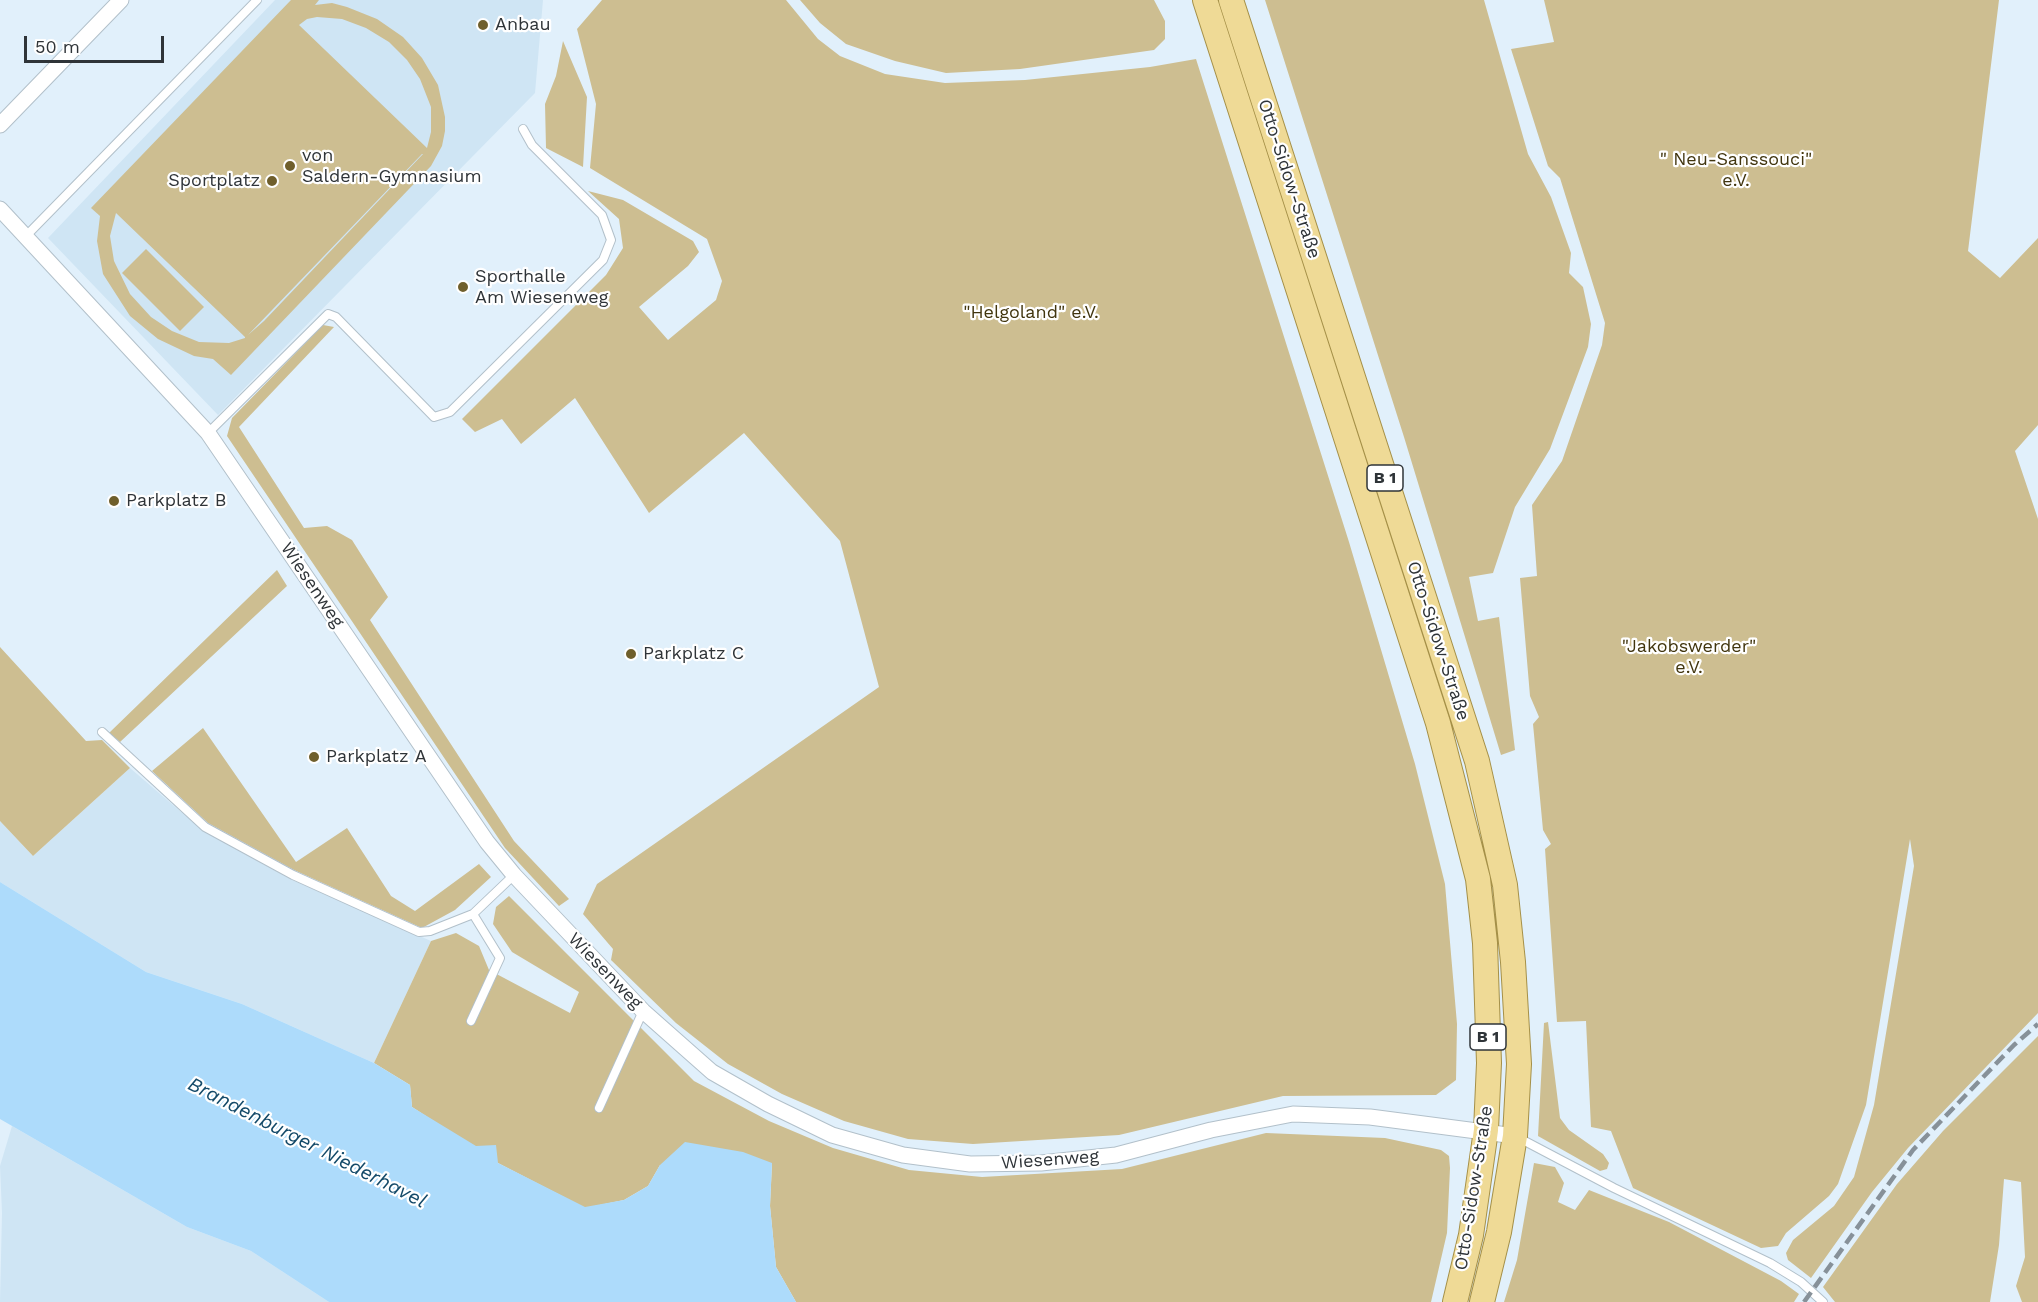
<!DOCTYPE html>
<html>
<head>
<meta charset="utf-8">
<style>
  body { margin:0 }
  #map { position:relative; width:2038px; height:1302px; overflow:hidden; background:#e1f0fb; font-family:"Work Sans",sans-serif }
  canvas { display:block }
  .scale { position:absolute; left:24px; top:36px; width:140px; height:27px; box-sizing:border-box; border:3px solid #2f3438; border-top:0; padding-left:8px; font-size:18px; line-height:21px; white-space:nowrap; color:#2f3438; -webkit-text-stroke:4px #fff; paint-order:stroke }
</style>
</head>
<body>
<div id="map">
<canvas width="2038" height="1302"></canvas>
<div class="scale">50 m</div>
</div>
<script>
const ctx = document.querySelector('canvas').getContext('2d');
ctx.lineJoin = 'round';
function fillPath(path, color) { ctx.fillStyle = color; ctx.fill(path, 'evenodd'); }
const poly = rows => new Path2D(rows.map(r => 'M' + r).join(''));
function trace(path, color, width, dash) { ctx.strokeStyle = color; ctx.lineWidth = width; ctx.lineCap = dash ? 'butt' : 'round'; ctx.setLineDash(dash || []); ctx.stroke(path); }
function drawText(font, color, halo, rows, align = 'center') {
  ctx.font = font + ' "Work Sans",sans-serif'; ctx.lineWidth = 4.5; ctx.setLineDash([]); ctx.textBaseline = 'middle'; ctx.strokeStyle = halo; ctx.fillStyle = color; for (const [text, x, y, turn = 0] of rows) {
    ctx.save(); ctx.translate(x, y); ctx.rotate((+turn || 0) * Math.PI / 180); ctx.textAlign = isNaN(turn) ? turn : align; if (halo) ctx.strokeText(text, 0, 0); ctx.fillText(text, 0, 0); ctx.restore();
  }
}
const built = poly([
  [275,0,543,0,535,93,218,415,48,238],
  [130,768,202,830,290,879,431,941,374,1063,242,1004,146,972,0,882,0,821,33,856],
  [12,1126,187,1227,251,1251,329,1302,0,1302,2,1213,0,1166]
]);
const green = poly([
  [291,0,319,0,315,5,332,3,347,7,377,19,403,37,422,58,438,85,445,117,445,131,442,146,431,166,231,375,213,359,194,356,158,339,130,316,103,274,97,241,100,216,91,208],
  [317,17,342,19,366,28,389,42,407,60,420,79,431,107,431,132,427,148,299,25,307,19],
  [423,154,264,321,248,335,422,154],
  [116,213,245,337,245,338,229,343,199,342,172,331,151,317,130,294,114,261,110,236],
  [602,0,786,0,818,39,840,56,885,74,945,83,1025,80,1150,67,1196,59,1349,542,1415,764,1445,884,1457,1024,1456,1080,1436,1095,1283,1096,1119,1135,973,1144,908,1139,844,1121,782,1094,728,1064,676,1023,611,960,613,949,583,914,597,884,879,687,840,541,744,433,649,513,575,398,521,444,502,419,475,432,462,419,606,275,623,248,619,219,588,191,623,200,693,241,699,252,688,266,639,307,668,340,716,300,722,281,707,239,590,168,596,104,577,29],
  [800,0,1154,0,1165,21,1165,39,1154,50,1020,69,946,73,895,61,846,44,820,23],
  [1265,0,1484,0,1528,154,1551,197,1571,253,1569,273,1583,287,1591,324,1588,347,1550,449,1515,507,1493,573,1469,577,1478,621,1499,617,1515,750,1501,755,1404,437],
  [1544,0,1999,0,1968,251,2000,278,2038,238,2038,425,2015,451,2038,519,2038,1013,1908,1148,1872,1192,1811,1278,1788,1260,1786,1253,1793,1240,1834,1206,1854,1177,1874,1105,1914,866,1910,839,1866,1105,1838,1184,1829,1196,1786,1233,1778,1246,1761,1248,1633,1188,1611,1131,1591,1127,1586,1021,1557,1022,1545,849,1551,844,1543,830,1533,724,1539,717,1530,696,1520,578,1537,576,1532,505,1562,461,1602,345,1605,323,1560,178,1548,166,1511,49,1554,42],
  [563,41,587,97,583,167,546,148,545,104,556,76],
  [146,249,204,307,180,331,122,273],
  [323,325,334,327,239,427,304,528,327,526,352,540,388,597,370,620,514,841,569,899,559,906,505,848,227,436,232,418],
  [277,570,287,586,120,742,109,733],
  [0,647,86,741,102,740,130,768,33,856,0,821],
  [203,728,296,862,347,828,391,896,415,911,479,864,491,877,455,910,422,928,294,870,208,823,152,771],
  [509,896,694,1081,769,1121,833,1148,909,1170,982,1177,1122,1169,1266,1133,1385,1138,1441,1150,1449,1156,1450,1168,1447,1233,1431,1302,796,1302,776,1267,770,1206,772,1163,660,1165,648,1186,624,1200,585,1208,498,1163,412,1107,410,1085,374,1063,431,941,456,933,479,946,489,970,570,1013,579,992,512,952,493,924,496,907],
  [1548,1022,1560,1118,1569,1130,1603,1154,1609,1163,1607,1169,1600,1171,1538,1136,1544,1023],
  [2038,1036,2038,1302,2022,1302,2016,1286,2025,1257,2021,1182,2004,1179,1999,1245,1990,1302,1835,1302,1823,1287,1897,1184,1943,1131],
  [1534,1163,1555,1167,1564,1183,1558,1202,1575,1210,1589,1190,1669,1222,1781,1281,1799,1294,1794,1302,1504,1302,1517,1260]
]);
const water = poly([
  [0,882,146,972,242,1004,374,1063,410,1085,412,1107,476,1146,496,1145,498,1163,585,1207,624,1200,648,1186,660,1165,685,1142,743,1152,772,1163,770,1206,776,1267,796,1302,329,1302,251,1251,187,1227,0,1119]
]);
const lane = poly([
  [26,236,257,0],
  [208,433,328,314,336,317,434,417,450,412,603,260,611,240,602,215,532,145,523,129],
  [102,732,205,827,293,875,419,932,430,931,473,914,514,875],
  [471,1021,500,958,473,914],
  [599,1108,643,1011],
  [1517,1137,1614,1188,1770,1263,1801,1282,1823,1302]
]);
const street = poly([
  [0,125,121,0],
  [0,209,208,433,487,842,514,875,643,1011,712,1072,768,1104,832,1135,903,1155,970,1164,1041,1163,1116,1155,1211,1130,1293,1114,1370,1117,1515,1136]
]);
const primary = poly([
  [1205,0,1438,723,1478,879,1485,943,1489,1063,1486,1130,1471,1235,1455,1302],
  [1231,0,1477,761,1505,885,1513,962,1519,1064,1515,1136,1499,1232,1482,1302]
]);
const rail = poly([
  [1804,1302,1913,1150,2014,1045,2038,1024]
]);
const markers = [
  [483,25,6,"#6f5f2c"],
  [290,166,6,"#6f5f2c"],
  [272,181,6,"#6f5f2c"],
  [463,287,6,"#6f5f2c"],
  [114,501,6,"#6f5f2c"],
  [631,654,6,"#6f5f2c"],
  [314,757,6,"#6f5f2c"]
];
const shields = [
  [1385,478,36],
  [1488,1037,36]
];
const shieldNames = [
  ["B 1",1385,478],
  ["B 1",1488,1037]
];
const poiNames = [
  ["Anbau",495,25],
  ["von",302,156],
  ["Saldern-Gymnasium",302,177],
  ["Sportplatz",260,181,"right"],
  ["Sporthalle",475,277],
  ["Am Wiesenweg",475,298],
  ["Parkplatz B",126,501],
  ["Parkplatz C",643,654],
  ["Parkplatz A",326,757]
];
const parkNames = [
  ["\" Neu-Sanssouci\"",1736,160],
  ["e.V.",1736,181],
  ["\"Helgoland\" e.V.",1031,313],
  ["\"Jakobswerder\"",1689,647],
  ["e.V.",1689,668]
];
const streetNames = [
  ["Otto-Sidow-Straße",1289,179,72],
  ["Wiesenweg",312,585,56],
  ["Otto-Sidow-Straße",1438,641,72],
  ["Wiesenweg",605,971,46],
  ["Wiesenweg",1050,1160,-4],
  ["Otto-Sidow-Straße",1474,1188,-81]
];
const waterNames = [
  ["Brandenburger Niederhavel",307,1143,27]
];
fillPath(built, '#cfe5f4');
fillPath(green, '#cdbe91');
fillPath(water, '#addbfb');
trace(lane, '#b2c0ca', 10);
trace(street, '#b2c0ca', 17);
trace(primary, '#a59048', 26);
trace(lane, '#fff', 8);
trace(street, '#fff', 15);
trace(primary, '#efda96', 24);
trace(rail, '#879199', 4.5, [12, 6]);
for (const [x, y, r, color] of markers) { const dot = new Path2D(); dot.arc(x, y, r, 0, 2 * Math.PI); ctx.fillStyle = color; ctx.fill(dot); trace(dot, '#fff', 2); }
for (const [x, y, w] of shields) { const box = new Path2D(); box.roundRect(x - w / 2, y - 13, w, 26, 4.5); ctx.fillStyle = '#fff'; ctx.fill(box); trace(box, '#2f3438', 1.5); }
drawText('bold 16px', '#2f3438', null, shieldNames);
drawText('18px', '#2f3438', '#fff', poiNames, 'left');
drawText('18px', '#41350e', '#fff', parkNames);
drawText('18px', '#2f3438', '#fff', streetNames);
drawText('italic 20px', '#144a69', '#fff', waterNames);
</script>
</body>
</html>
